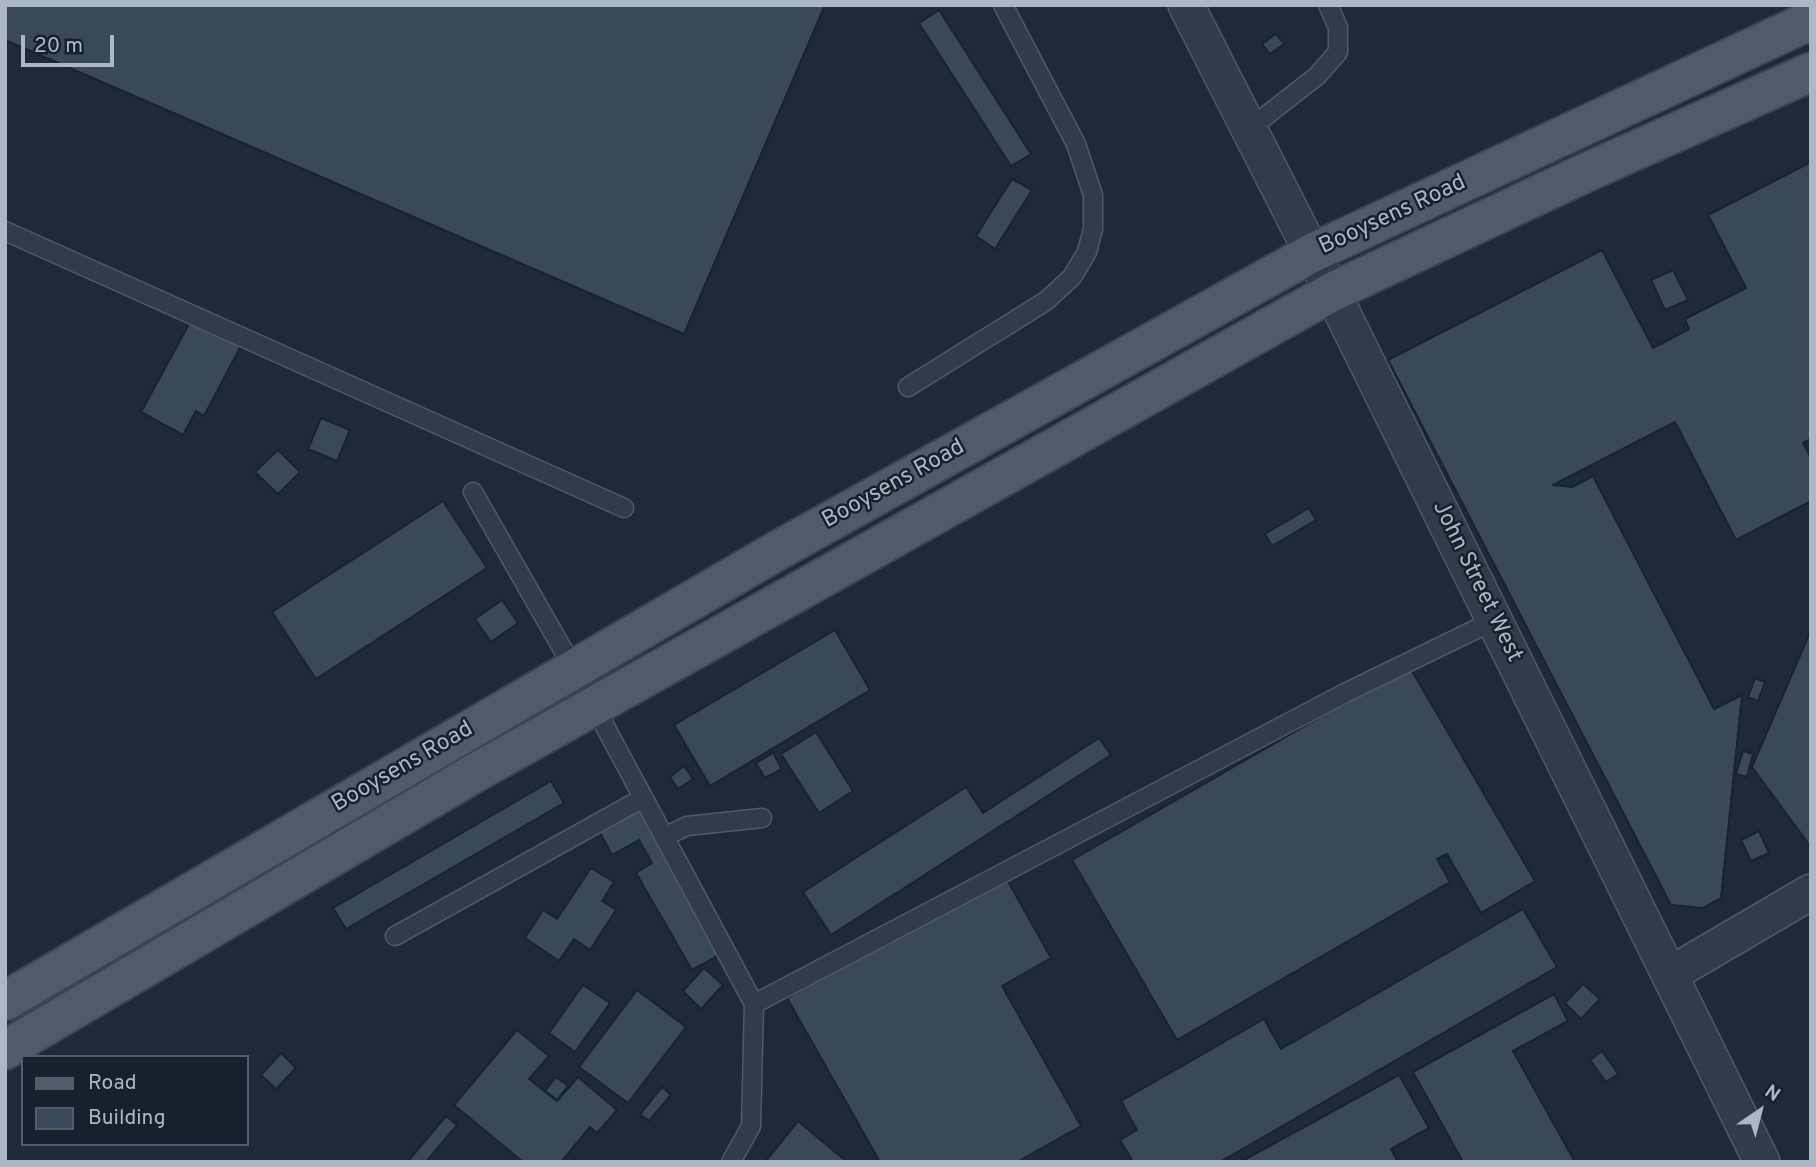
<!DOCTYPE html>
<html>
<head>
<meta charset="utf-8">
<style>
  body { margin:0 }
  #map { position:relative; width:1816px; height:1167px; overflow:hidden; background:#1e2a38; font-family:Overpass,sans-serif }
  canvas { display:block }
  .frame { position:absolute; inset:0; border:7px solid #abb7c5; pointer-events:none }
  .legend { position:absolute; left:21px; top:1055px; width:228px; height:91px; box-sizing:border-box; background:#17212c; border:2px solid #525d69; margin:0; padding:9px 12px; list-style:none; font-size:21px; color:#abb7c5 }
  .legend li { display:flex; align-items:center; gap:14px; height:35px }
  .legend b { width:35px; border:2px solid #525d69 }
  .north { position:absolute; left:1725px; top:1076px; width:70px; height:70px; -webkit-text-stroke:5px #17212c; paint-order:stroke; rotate:35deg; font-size:19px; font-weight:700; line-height:28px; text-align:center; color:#abb7c5 }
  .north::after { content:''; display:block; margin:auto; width:24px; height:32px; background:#abb7c5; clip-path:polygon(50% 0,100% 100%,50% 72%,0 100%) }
  .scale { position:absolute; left:21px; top:35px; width:93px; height:32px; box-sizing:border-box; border:4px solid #abb7c5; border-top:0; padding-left:9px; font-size:21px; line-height:24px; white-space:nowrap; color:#abb7c5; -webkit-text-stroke:5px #17212c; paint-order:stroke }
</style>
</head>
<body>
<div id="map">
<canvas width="1816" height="1167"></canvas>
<div class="frame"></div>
<ul class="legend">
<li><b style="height:9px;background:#4f5b69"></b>Road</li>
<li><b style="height:19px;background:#394958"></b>Building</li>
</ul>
<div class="north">N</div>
<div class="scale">20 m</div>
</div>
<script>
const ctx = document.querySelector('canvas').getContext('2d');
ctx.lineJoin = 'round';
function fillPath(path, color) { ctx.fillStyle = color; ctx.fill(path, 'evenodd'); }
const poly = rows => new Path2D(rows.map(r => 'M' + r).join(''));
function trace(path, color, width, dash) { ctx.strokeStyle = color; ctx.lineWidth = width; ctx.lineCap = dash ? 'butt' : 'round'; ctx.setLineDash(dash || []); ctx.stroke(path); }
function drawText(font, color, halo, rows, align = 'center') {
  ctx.font = font + ' Overpass,sans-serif'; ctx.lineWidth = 5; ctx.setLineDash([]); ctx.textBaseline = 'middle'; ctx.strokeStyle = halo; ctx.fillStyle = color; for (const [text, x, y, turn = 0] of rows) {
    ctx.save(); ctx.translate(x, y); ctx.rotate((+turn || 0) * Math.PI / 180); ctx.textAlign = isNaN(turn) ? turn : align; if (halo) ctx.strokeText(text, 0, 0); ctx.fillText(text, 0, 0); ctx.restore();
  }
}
const building = poly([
  [5,5,825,5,684,334,5,40,5,5],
  [939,10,1031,154,1011,166,919,23,939,10],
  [1276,34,1284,44,1270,54,1262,44,1276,34],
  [1811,162,1811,439,1803,443,1811,458,1811,501,1736,540,1675,422,1553,485,1572,487,1593,476,1714,709,1742,695,1721,898,1703,908,1671,905,1388,360,1602,250,1653,348,1689,329,1685,319,1746,288,1708,215,1811,162],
  [1012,179,1032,190,995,249,976,236,1012,179],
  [1673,270,1688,300,1665,310,1651,280,1673,270],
  [194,315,243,342,204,416,196,411,183,435,141,412,194,315],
  [321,418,350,430,337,461,308,449,321,418],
  [278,450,300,472,278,494,255,472,278,450],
  [443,501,487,568,316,679,272,612,443,501],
  [1309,508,1316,520,1272,546,1265,534,1309,508],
  [502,600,518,623,491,642,475,619,502,600],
  [835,630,870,690,710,786,674,725,835,630],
  [1811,630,1811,847,1752,767,1811,630],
  [1409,666,1535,881,1481,913,1447,854,1437,859,1450,882,1177,1040,1072,860,1409,666],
  [1755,678,1765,682,1758,701,1748,697,1755,678],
  [816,732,853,791,819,813,781,754,816,732],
  [1099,738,1111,755,831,935,803,892,966,787,983,813,1099,738],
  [1743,751,1753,754,1747,777,1736,774,1743,751],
  [773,753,782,769,765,778,756,763,773,753],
  [684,766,693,779,678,789,670,777,684,766],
  [551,781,564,803,346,929,333,908,551,781],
  [640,809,723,953,692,970,636,873,652,863,639,840,612,855,600,833,640,809],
  [1759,831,1769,853,1751,861,1741,840,1759,831],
  [591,868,614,882,602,901,616,910,590,950,574,939,559,961,525,938,543,910,557,919,591,868],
  [1005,876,1051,958,1002,986,1081,1126,1017,1162,880,1162,787,998,1005,876],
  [1523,909,1557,967,1220,1162,1133,1162,1120,1140,1137,1130,1121,1101,1264,1019,1281,1049,1523,909],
  [704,968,723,985,701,1009,683,991,704,968],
  [1583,984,1600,999,1581,1019,1565,1003,1583,984],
  [583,985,610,1003,575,1052,549,1033,583,985],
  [637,990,686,1027,628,1103,579,1067,637,990],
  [1554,994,1568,1021,1513,1051,1575,1162,1463,1162,1413,1072,1554,994],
  [517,1030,549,1056,529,1079,557,1101,578,1077,617,1110,597,1133,590,1127,561,1162,523,1162,454,1105,517,1030],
  [1602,1051,1618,1074,1606,1082,1590,1060,1602,1051],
  [281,1053,296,1068,276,1089,261,1075,281,1053],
  [1399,1075,1429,1128,1391,1149,1398,1162,1242,1161,1399,1075],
  [556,1077,568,1086,557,1100,545,1091,556,1077],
  [662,1087,671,1095,649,1121,640,1114,662,1087],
  [446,1116,457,1125,426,1162,412,1162,409,1160,446,1116],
  [798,1121,847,1162,765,1162,798,1121]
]);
const lane = poly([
  [1249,129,1317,76,1338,52,1338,27,1328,5],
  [5,231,624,508],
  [908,387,1046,301,1072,277,1087,252,1093,229,1093,195,1076,144,1003,5],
  [473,492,574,669],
  [594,706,754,1004,751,1126,731,1162],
  [664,837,687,826,762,818],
  [395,936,643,798],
  [754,1004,1345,693,1495,620]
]);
const street = poly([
  [1186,5,1332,292,1762,1162],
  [1671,974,1811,892]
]);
const primary = poly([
  [5,1001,775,552,1312,253,1811,20],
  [5,1050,473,774,1332,292,1587,172,1811,72]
]);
const streetNames = [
  ["Booysens Road",1393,216,-25],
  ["Booysens Road",894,485,-29],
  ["John Street West",1476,582,64],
  ["Booysens Road",403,768,-30]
];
fillPath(building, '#394958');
trace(building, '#19232e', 2);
trace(lane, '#4f5a66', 21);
trace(street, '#4f5a66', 38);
trace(primary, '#3b4551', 42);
trace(lane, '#313c48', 18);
trace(street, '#313c48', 35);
trace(primary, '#4f5b69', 38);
drawText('23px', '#abb7c5', '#17212c', streetNames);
</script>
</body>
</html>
